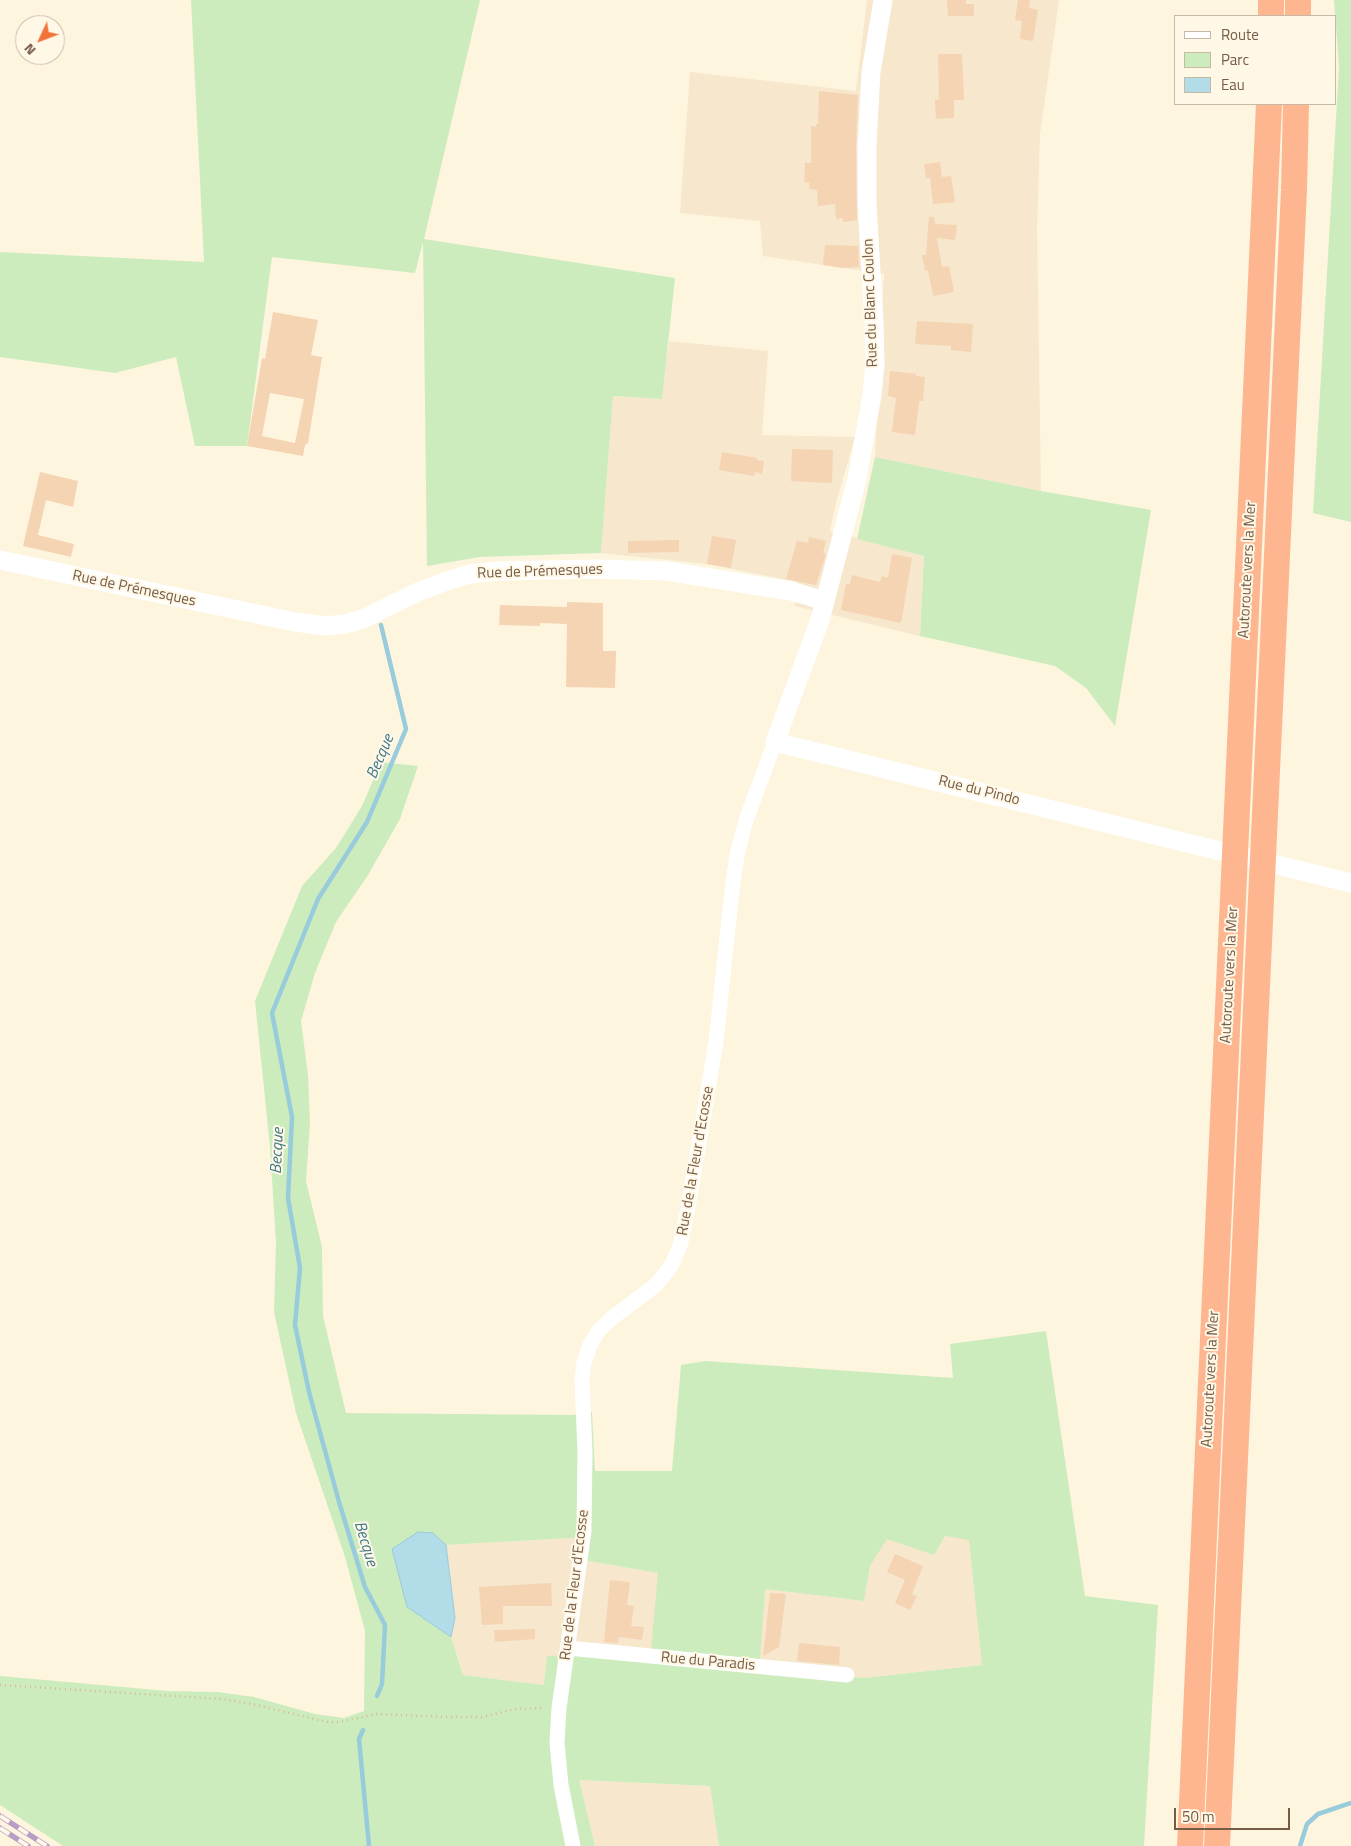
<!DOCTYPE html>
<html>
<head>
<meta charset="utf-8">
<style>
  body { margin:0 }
  #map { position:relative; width:1351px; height:1846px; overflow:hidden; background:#fef5df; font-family:"Titillium Web",sans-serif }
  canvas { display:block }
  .legend { position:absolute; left:1174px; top:15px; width:162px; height:90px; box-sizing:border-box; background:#fff8e7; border:1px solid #c8b9a6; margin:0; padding:6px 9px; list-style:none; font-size:15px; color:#765b45 }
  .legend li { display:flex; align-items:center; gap:10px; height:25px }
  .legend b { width:25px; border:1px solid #c8b9a6 }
  .north { position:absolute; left:15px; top:15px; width:50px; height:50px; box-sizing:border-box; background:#fff8e7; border:1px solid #c8b9a6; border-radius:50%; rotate:227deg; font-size:14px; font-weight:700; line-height:20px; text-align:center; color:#765b45 }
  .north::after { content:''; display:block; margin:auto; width:18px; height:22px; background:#f2733a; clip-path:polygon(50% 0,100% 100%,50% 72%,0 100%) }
  .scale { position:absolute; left:1174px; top:1808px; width:116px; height:22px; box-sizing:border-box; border:2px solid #765b45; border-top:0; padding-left:6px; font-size:15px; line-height:18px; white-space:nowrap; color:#765b45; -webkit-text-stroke:4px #fff8e7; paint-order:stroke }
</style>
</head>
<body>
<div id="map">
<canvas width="1351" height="1846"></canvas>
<ul class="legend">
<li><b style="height:6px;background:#fff"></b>Route</li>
<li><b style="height:14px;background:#ccecbd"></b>Parc</li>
<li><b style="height:14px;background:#b2dce8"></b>Eau</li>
</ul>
<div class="north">N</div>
<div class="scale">50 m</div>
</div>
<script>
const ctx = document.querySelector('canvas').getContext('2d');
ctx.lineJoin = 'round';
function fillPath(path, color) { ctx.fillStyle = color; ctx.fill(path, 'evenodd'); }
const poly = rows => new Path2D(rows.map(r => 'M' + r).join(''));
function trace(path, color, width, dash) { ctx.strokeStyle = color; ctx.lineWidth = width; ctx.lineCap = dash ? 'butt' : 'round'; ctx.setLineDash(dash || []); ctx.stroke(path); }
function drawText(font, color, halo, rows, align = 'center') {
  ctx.font = font + ' "Titillium Web",sans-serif'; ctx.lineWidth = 4; ctx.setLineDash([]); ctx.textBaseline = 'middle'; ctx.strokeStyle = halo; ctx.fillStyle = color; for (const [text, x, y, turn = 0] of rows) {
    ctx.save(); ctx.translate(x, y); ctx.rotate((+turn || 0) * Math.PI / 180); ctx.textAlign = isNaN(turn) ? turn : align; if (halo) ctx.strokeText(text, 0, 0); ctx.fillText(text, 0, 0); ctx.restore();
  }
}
const residential = poly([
  [867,0,1059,0,1040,134,1037,228,1041,491,875,457,884,274,763,256,760,221,680,213,690,72,856,91],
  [669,341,768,351,762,435,855,437,837,499,830,531,924,556,920,636,795,606,797,582,707,564,601,553,613,396,661,399],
  [945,1536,970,1540,982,1665,864,1678,577,1655,544,1685,463,1675,451,1637,455,1618,446,1545,590,1537,588,1561,658,1573,759,1659,765,1589,864,1601,870,1566,887,1538,934,1555],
  [578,1780,710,1786,719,1846,595,1846]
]);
const green = poly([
  [191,0,480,0,424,239,675,278,662,399,613,396,601,553,480,557,427,566,423,242,415,273,272,257,247,446,195,446,176,357,115,373,0,357,0,252,204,262],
  [1334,0,1351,0,1351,522,1313,513,1339,67],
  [875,457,1041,491,1151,510,1115,726,1086,688,1055,666,920,636,924,556,857,539],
  [381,762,418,766,400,819,368,875,336,922,315,973,301,1021,308,1075,310,1123,306,1181,322,1247,323,1316,346,1413,572,1415,592,1412,595,1471,672,1471,681,1365,705,1361,953,1378,950,1344,1046,1331,1085,1596,1158,1605,1144,1846,719,1846,710,1786,579,1780,595,1846,63,1846,0,1805,0,1676,168,1691,217,1692,254,1697,315,1714,344,1718,364,1711,365,1631,345,1557,296,1413,274,1312,276,1242,270,1147,255,1001,302,886,336,848,362,806],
  [433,1533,446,1545,589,1537,588,1561,658,1573,651,1650,760,1659,765,1589,864,1601,870,1566,887,1539,934,1555,945,1536,969,1540,982,1665,864,1678,577,1655,547,1656,544,1685,463,1675,451,1637,407,1607]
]);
const water = poly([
  [418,1532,433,1533,446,1545,455,1618,451,1637,407,1607,392,1549,418,1532]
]);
const stream = poly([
  [377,1696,382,1684,385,1625,365,1587,339,1502,309,1392,295,1325,300,1268,288,1198,292,1117,272,1013,318,899,367,822,406,729,381,625],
  [363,1730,359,1739,369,1846],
  [1300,1846,1307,1824,1318,1814,1351,1803]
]);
const building = poly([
  [947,0,966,0,966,4,974,4,974,16,948,16],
  [1018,0,1030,0,1029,8,1038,10,1033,41,1020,39,1022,21,1015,20],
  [938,54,962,54,964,100,954,100,954,118,936,119,935,99,939,100],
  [819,91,858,95,856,145,857,220,843,222,843,218,836,219,835,204,818,206,817,190,809,189,810,183,804,182,805,163,811,163,811,126,816,127,816,124,818,124],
  [940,162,942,177,951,176,955,202,933,204,930,178,926,178,924,164],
  [929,217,934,217,935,224,957,225,955,240,937,238,942,267,949,266,954,292,933,296,928,270,925,271,922,255,926,255],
  [825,245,858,246,859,267,842,268,823,265],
  [273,312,318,320,311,355,322,357,308,443,305,445,303,456,247,446,262,358,265,359],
  [270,393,304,399,295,443,262,436],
  [917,321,973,324,971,352,951,350,951,346,915,344],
  [890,371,916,374,916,376,925,377,923,401,919,401,915,435,892,432,896,398,888,396],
  [792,449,833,450,832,483,791,481],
  [722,452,757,458,757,460,764,461,762,474,755,472,754,476,719,470],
  [40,472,78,481,73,507,46,500,38,535,74,544,71,557,23,546],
  [712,536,736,540,731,568,707,564],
  [809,537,826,541,823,553,826,554,816,585,786,579,797,541,808,543],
  [679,540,679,552,628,553,628,541],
  [892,554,912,558,901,623,841,610,846,584,850,584,852,575,880,582,882,576,888,578],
  [567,602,603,603,603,651,616,651,615,688,566,687,567,624,540,623,540,626,499,625,500,605,567,607],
  [895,1554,923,1566,912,1594,917,1596,910,1610,895,1603,905,1580,887,1572],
  [610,1580,630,1582,627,1605,634,1606,631,1626,644,1627,642,1640,619,1637,618,1643,604,1642],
  [551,1583,552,1606,503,1606,503,1624,482,1625,479,1587],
  [770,1593,786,1594,779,1647,763,1656],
  [535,1629,535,1639,495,1642,494,1630],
  [799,1643,840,1647,839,1665,797,1661]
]);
const path = poly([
  [0,1685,222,1699,252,1704,327,1722,339,1722,377,1714,447,1717,482,1717,515,1709,543,1708]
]);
const minor = poly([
  [568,1648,847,1675],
  [573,1846,561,1785,557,1743,559,1708,584,1531,585,1452,582,1380,584,1362,590,1345,599,1330,612,1318,656,1285,671,1266,680,1246,687,1214,716,1042,732,890,737,855,746,820,775,742]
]);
const tertiary = poly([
  [883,0,871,72,867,145,867,204,874,323,875,363,872,395,857,479,820,620,775,742,1351,883],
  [0,560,295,622,326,626,345,624,363,619,418,592,444,582,470,574,498,571,595,569,666,571,791,591,825,601]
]);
const motorway = poly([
  [1271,16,1271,0],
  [1298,16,1298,0],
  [1190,1846,1269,104],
  [1217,1846,1294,190,1296,104]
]);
const rail = poly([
  [0,1816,47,1846],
  [0,1828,28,1846]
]);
const streetNames = [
  ["Rue du Blanc Coulon",871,303,-92],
  ["Autoroute vers la Mer",1248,570,-87],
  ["Rue de Prémesques",540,572,-2],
  ["Rue de Prémesques",134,589,12],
  ["Rue du Pindo",979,791,14],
  ["Autoroute vers la Mer",1230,975,-87],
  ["Rue de la Fleur d'Ecosse",696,1161,-80],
  ["Autoroute vers la Mer",1211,1379,-87],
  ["Rue de la Fleur d'Ecosse",575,1585,-83],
  ["Rue du Paradis",708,1662,5]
];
const waterNames = [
  ["Becque",381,757,-67],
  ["Becque",278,1151,-87],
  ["Becque",365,1544,73]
];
fillPath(residential, '#f6e7cd');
fillPath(green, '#ccecbd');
fillPath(water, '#b2dce8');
trace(water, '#98cbdb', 1);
trace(stream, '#98cbdb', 4.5);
fillPath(building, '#f5d4b4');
trace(path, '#dab798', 2.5, [1, 4]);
trace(minor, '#fff', 15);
trace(tertiary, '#fff', 19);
trace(motorway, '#feb690', 26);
trace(rail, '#b89ec7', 5.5);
trace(rail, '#fff8e7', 4, [11]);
drawText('15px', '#765b45', '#fff8e7', streetNames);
drawText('italic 16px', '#3d788b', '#fff8e7', waterNames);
</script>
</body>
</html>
